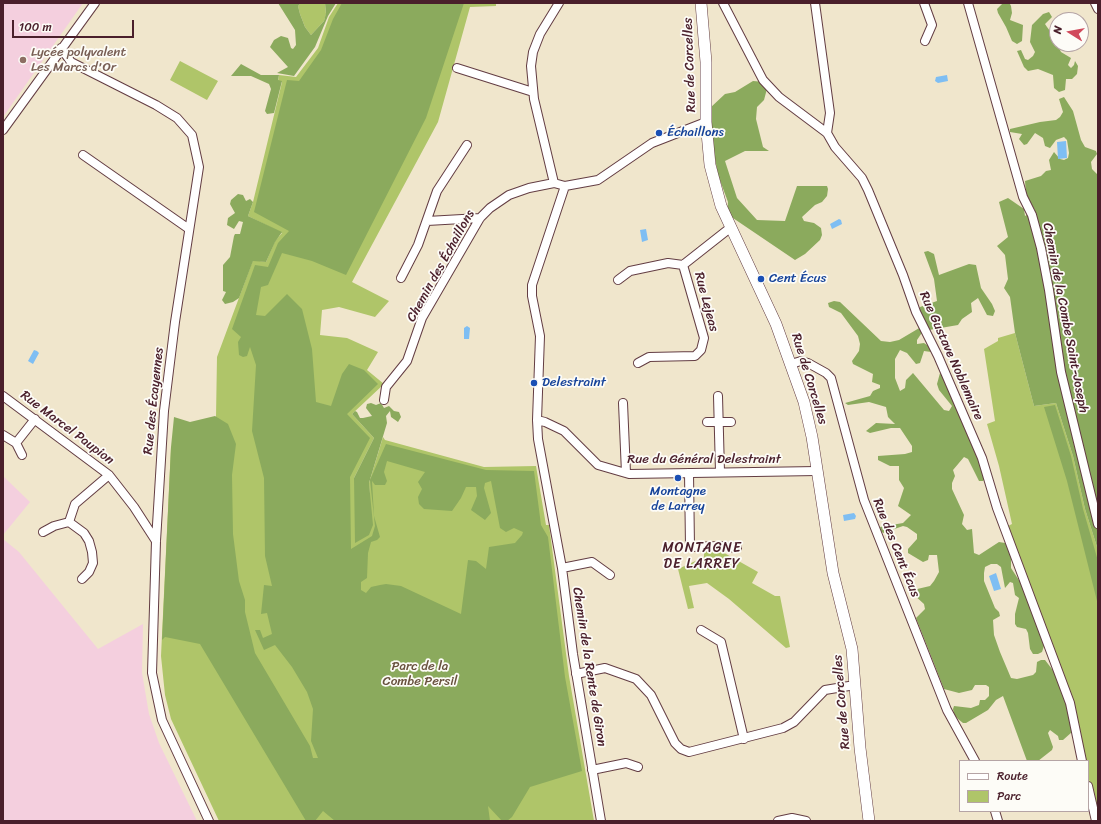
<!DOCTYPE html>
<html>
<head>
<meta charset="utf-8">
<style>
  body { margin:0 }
  #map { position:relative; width:1101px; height:824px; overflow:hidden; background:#f0e6cc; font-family:Sriracha,sans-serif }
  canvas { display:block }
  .frame { position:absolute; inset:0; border:4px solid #4a1f2b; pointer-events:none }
  .legend { position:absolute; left:959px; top:760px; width:130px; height:52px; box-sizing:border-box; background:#fdfcf7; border:1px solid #b5a4a5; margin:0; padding:5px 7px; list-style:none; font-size:12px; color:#4a1f2b }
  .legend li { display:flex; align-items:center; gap:8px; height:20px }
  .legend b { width:20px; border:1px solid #b5a4a5 }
  .north { position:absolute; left:1049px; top:12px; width:40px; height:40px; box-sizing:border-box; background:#fdfcf7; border:1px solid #b5a4a5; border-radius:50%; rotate:281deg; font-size:11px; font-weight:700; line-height:16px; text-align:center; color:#4a1f2b }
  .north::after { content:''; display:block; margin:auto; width:14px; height:18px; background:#d1495b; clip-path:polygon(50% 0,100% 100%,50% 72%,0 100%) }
  .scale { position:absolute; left:12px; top:20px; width:122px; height:18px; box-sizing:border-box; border:2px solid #4a1f2b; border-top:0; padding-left:5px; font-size:12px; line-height:14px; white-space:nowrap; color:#4a1f2b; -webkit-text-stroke:3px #fdfcf7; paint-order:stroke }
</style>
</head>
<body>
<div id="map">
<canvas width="1101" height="824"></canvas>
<div class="frame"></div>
<ul class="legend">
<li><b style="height:5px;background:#fff"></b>Route</li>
<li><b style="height:11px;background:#afc569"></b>Parc</li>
</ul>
<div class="north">N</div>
<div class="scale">100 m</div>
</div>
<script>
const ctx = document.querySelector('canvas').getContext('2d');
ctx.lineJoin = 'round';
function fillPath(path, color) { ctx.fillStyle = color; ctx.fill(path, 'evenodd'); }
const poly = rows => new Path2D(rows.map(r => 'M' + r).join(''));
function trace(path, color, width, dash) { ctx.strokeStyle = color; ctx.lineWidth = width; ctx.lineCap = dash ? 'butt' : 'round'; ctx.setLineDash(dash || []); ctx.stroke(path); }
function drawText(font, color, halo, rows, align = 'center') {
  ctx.font = font + ' Sriracha,sans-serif'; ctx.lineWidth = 3.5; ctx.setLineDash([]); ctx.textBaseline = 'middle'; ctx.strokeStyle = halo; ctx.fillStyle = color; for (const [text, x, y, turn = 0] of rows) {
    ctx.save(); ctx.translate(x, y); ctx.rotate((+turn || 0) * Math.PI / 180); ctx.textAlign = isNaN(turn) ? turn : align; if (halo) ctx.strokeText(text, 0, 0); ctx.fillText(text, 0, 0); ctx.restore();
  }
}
const built = poly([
  [3,3,83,3,3,117],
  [3,476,30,502,3,535],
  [3,539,19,552,98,649,143,624,142,673,149,714,159,743,197,821,3,821]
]);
const green = poly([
  [301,3,325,3,326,14,324,21,311,35,305,27,300,14,298,6],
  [338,3,496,3,496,6,470,7,438,122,352,282,389,301,375,317,339,307,322,310,320,335,347,338,378,352,367,370,384,384,352,414,374,438,354,478,370,502,369,483,383,437,385,440,484,467,536,466,546,525,549,525,569,676,594,821,219,821,171,719,165,695,161,656,171,447,219,436,216,417,217,357,253,260,266,262,275,241,282,233,248,216,253,202,282,82,278,81,279,75,296,77,318,48,329,17],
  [180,61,218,81,207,100,170,80],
  [1015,333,1034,406,1056,403,1073,456,1085,509,1098,550,1098,812,1088,776,1088,761,1084,761,1008,526,1012,524,999,466,987,424,995,421,984,349,998,341,998,338],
  [710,550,719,550,758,572,752,583,775,596,780,596,790,647,786,648,729,599,707,583,689,586,694,608,688,609,678,569,704,557,704,553]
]);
const forest = poly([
  [278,3,301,3,298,6,300,14,305,27,311,35,324,21,326,13,325,3,336,3,328,16,315,47,294,76,277,73,288,67,270,47,274,40,281,36,288,38,291,48,293,49,296,45,295,30],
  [342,3,464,3,426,118,346,275,312,261,282,253,268,285,261,287,256,315,265,316,287,294,302,309,312,349,316,402,331,406,342,374,349,364,364,370,378,384,347,414,370,438,350,477,351,549,372,536,375,526,370,480,386,444,486,470,534,471,541,525,548,537,565,677,582,771,530,787,512,817,507,821,502,821,488,806,490,821,335,821,323,811,315,821,306,821,200,644,165,637,162,640,171,447,174,417,190,422,215,416,228,424,236,444,232,475,233,534,239,581,245,600,245,612,255,653,310,746,313,758,318,758,311,741,313,709,307,692,292,667,275,645,264,650,255,630,260,630,263,638,272,634,267,613,261,614,264,585,272,586,265,556,264,478,252,431,256,365,250,347,247,356,243,357,239,355,238,342,241,337,232,329,255,265,268,267,278,243,289,231,254,212,287,80,299,81,321,50,333,19],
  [387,461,425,472,418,482,422,489,418,497,419,504,424,509,452,511,461,498,466,487,476,487,477,496,471,510,485,520,491,513,484,488,485,483,491,481,500,528,506,532,514,528,523,532,522,535,515,543,489,547,486,569,476,561,468,560,461,614,401,586,386,584,380,585,371,587,366,593,361,590,361,582,367,578,368,553,371,542,377,540,380,537,374,516,372,481,375,485,385,485,387,481,384,472],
  [1003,3,1010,4,1011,6,1012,13,1010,20,1023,25,1022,41,1017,44,1012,41,1006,27,998,13,997,9],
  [1049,12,1052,17,1045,24,1047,27,1050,31,1057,33,1057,44,1061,52,1071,58,1068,65,1071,68,1074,65,1075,61,1078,66,1077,74,1072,79,1066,79,1065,90,1059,92,1054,88,1053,75,1038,69,1028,71,1024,67,1017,51,1021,50,1025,59,1028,60,1033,56,1035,52,1030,42,1032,25,1043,14],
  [241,64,261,75,279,75,278,80,282,81,274,113,267,114,265,111,271,89,269,84,251,76,231,76],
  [753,81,765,82,768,85,764,100,757,107,756,119,763,147,769,151,745,151,725,161,737,198,757,220,785,221,797,186,827,186,828,189,827,196,822,202,815,205,802,217,804,221,814,223,821,228,822,235,820,240,805,254,795,260,727,214,728,202,718,175,710,130,710,108,725,94,735,92],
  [1064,97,1073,111,1081,140,1085,147,1096,151,1097,154,1091,162,1092,169,1098,175,1098,550,1085,509,1073,456,1056,403,1034,406,1015,333,1010,297,1004,288,1008,279,1005,255,997,246,1008,237,999,202,1008,198,1024,209,1025,216,1035,210,1026,195,1025,181,1041,176,1046,171,1051,170,1049,160,1054,152,1060,159,1064,160,1068,158,1069,153,1067,140,1064,137,1056,140,1050,148,1045,146,1043,138,1035,133,1027,144,1024,145,1019,139,1022,134,1010,132,1010,129,1040,122,1056,120,1060,117,1063,112,1059,99],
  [238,194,243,195,246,201,250,199,253,202,248,216,282,232,275,242,266,262,253,261,239,298,233,302,225,304,222,300,226,292,223,291,223,265,230,257,234,236,235,234,240,234,243,222,239,221,234,229,227,225,228,218,235,213,230,204,231,200],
  [928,251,934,254,939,275,969,264,976,265,981,288,992,304,995,311,993,316,987,315,978,298,971,303,972,312,962,319,958,325,929,330,919,313,920,307,937,301,934,279,924,252],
  [834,301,840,302,881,341,890,342,899,340,921,327,923,331,917,340,917,344,924,343,930,347,931,352,924,351,920,363,916,364,907,353,900,350,895,359,895,378,900,391,905,388,906,380,913,373,944,410,949,411,952,406,939,390,937,384,940,373,948,381,986,477,983,481,979,481,968,459,964,457,953,470,955,476,952,483,952,489,964,515,962,524,967,530,972,529,974,553,979,555,999,542,1005,543,1011,551,1011,568,1026,591,1044,646,1042,652,1038,654,1033,654,1030,649,1028,633,1026,629,1017,627,1015,624,1015,614,1019,598,1015,595,1013,583,1010,582,1005,588,1001,567,997,564,991,564,985,567,984,573,984,581,995,608,999,612,1000,616,993,620,994,635,1000,652,1011,678,1017,679,1033,675,1036,672,1037,662,1041,660,1045,660,1055,673,1066,696,1072,732,1063,740,1059,740,1058,736,1050,730,1048,733,1053,747,1052,750,1038,761,1027,761,1003,696,996,700,988,710,966,723,963,723,958,719,954,714,953,709,954,706,971,708,979,705,980,700,985,700,989,696,989,687,986,685,975,685,972,690,959,693,944,689,916,618,925,609,924,604,913,594,913,590,930,586,934,581,939,572,937,555,929,555,928,560,923,562,908,553,908,549,917,539,917,534,907,527,903,526,883,533,881,531,880,527,903,523,911,515,898,506,904,488,899,480,899,466,890,466,878,460,878,456,905,454,912,452,912,446,900,428,891,428,870,433,866,431,876,423,895,424,888,417,886,407,869,402,848,405,845,403,870,396,873,391,880,388,880,385,872,382,873,374,853,364,852,361,859,351,860,344,858,336,841,313,829,307,828,303],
  [371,403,376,405,381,403,384,408,389,406,394,411,399,412,401,417,398,422,391,417,390,411,386,416,387,423,369,483,373,525,369,535,355,543,354,478,374,438,352,414,355,411,357,412,360,418,363,418,372,416,366,408,367,404],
  [1055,405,1071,456,1083,509,1098,561,1098,605,1067,481,1044,407]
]);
const water = poly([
  [947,75,948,81,938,83,935,81,936,77],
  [1066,141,1067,158,1058,159,1057,142],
  [839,219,841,220,842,224,832,229,830,224],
  [646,229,648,240,642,242,640,230],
  [467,326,470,328,469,339,464,339,464,328],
  [34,350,37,351,39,353,33,364,28,361],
  [854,513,856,516,855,519,844,521,843,515],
  [996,573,1001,589,994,591,989,576]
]);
const minor = poly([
  [723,3,763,80,779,97,827,133,835,147,862,178,868,190,903,275,916,312,938,356,982,458,997,508,1070,703,1082,761],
  [815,3,830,113,827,133],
  [924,3,932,25,925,41],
  [968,3,1023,197,1032,215,1041,248,1049,290,1061,372,1098,524],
  [1095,3,1098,9],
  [61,48,71,62,156,105,177,118,192,135,199,167,175,322,164,411,156,541,152,673,162,720,209,821],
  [457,68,533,92],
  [3,130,95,3],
  [83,155,189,229],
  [554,183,534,99,531,66,533,52,540,34,559,3],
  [565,186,532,285,532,296,540,336,537,420,538,439,562,568,573,654,601,821],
  [427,221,480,218],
  [401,278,418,245,437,191,467,145],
  [618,280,630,271,668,263,683,265,730,228],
  [638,363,649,357,695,356,701,350,704,338,683,265],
  [791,364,801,361,808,363,826,373,831,378,864,500,947,710,975,761],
  [3,396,109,475,134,507,156,541],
  [718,396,720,472],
  [384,400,386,387,407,361,422,318,480,218,490,208,509,195,529,188,554,183,565,186,598,180,652,143,706,122],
  [623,403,626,473],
  [537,420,545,422,564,431,598,465,629,474,817,471],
  [707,422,731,422],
  [3,435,16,443,35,419],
  [16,443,22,455],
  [689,473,690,547,720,546,737,548],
  [69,522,84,533,89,541,92,552,93,563,89,572,82,579],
  [69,522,75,504,109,475],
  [43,532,54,526,69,522],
  [562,568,592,562,610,575],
  [701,630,721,642,744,739],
  [576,674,605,668,636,679,651,695,675,743,681,749,689,752,783,728,794,722,825,690,855,685],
  [592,770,626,763,638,767],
  [1088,786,1096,821],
  [995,811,998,821],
  [778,821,792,818,806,821]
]);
const major = poly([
  [701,3,706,62,706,122,710,165,721,206,776,324,804,402,812,437,833,573,852,649,860,748,869,821]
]);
const markers = [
  [23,60,4,"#8d6e63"],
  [659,133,4,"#1a4fb4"],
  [761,279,4,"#1a4fb4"],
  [534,383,4,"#1a4fb4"],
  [678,478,4,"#1a4fb4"]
];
const educationNames = [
  ["Lycée polyvalent",31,53],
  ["Les Marcs d'Or",31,68]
];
const streetNames = [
  ["Rue de Corcelles",690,65,-92],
  ["Chemin des Échaillons",441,266,-61],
  ["Rue Lejeas",706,302,75],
  ["Chemin de la Combe Saint-Joseph",1065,318,79],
  ["Rue Gustave Noblemaire",951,356,66],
  ["Rue de Corcelles",809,379,73],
  ["Rue des Écayennes",154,401,-84],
  ["Rue Marcel Paupion",67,428,37],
  ["Rue du Général Delestraint",704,460],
  ["Rue des Cent Écus",896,548,68],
  ["Chemin de la Rente de Giron",589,667,81],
  ["Rue de Corcelles",842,702,-95]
];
const transitNames = [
  ["Échaillons",667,133],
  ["Cent Écus",769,279],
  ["Delestraint",542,383],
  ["Montagne",678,492,"center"],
  ["de Larrey",678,507,"center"]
];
const parkNames = [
  ["Parc de la",420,667],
  ["Combe Persil",420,682]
];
const neighbourhoodNames = [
  ["MONTAGNE",702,548],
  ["DE LARREY",702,564]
];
fillPath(built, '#f4cfde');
fillPath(green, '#afc569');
fillPath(forest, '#8baa5d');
fillPath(water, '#7ebef3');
trace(minor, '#633d43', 10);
trace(major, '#633d43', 12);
trace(minor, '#fff', 8);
trace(major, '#fff', 11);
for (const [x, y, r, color] of markers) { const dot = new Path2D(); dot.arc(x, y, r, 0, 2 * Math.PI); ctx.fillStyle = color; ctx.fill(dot); trace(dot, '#fdfcf7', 1.5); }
drawText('13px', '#785e54', '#fdfcf7', educationNames, 'left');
drawText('13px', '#4a1f2b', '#fdfcf7', streetNames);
drawText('13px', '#164399', '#fdfcf7', transitNames, 'left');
drawText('13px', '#68513e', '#fdfcf7', parkNames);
ctx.letterSpacing = '1px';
drawText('14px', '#4a1f2b', '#fdfcf7', neighbourhoodNames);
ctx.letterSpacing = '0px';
</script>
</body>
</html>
